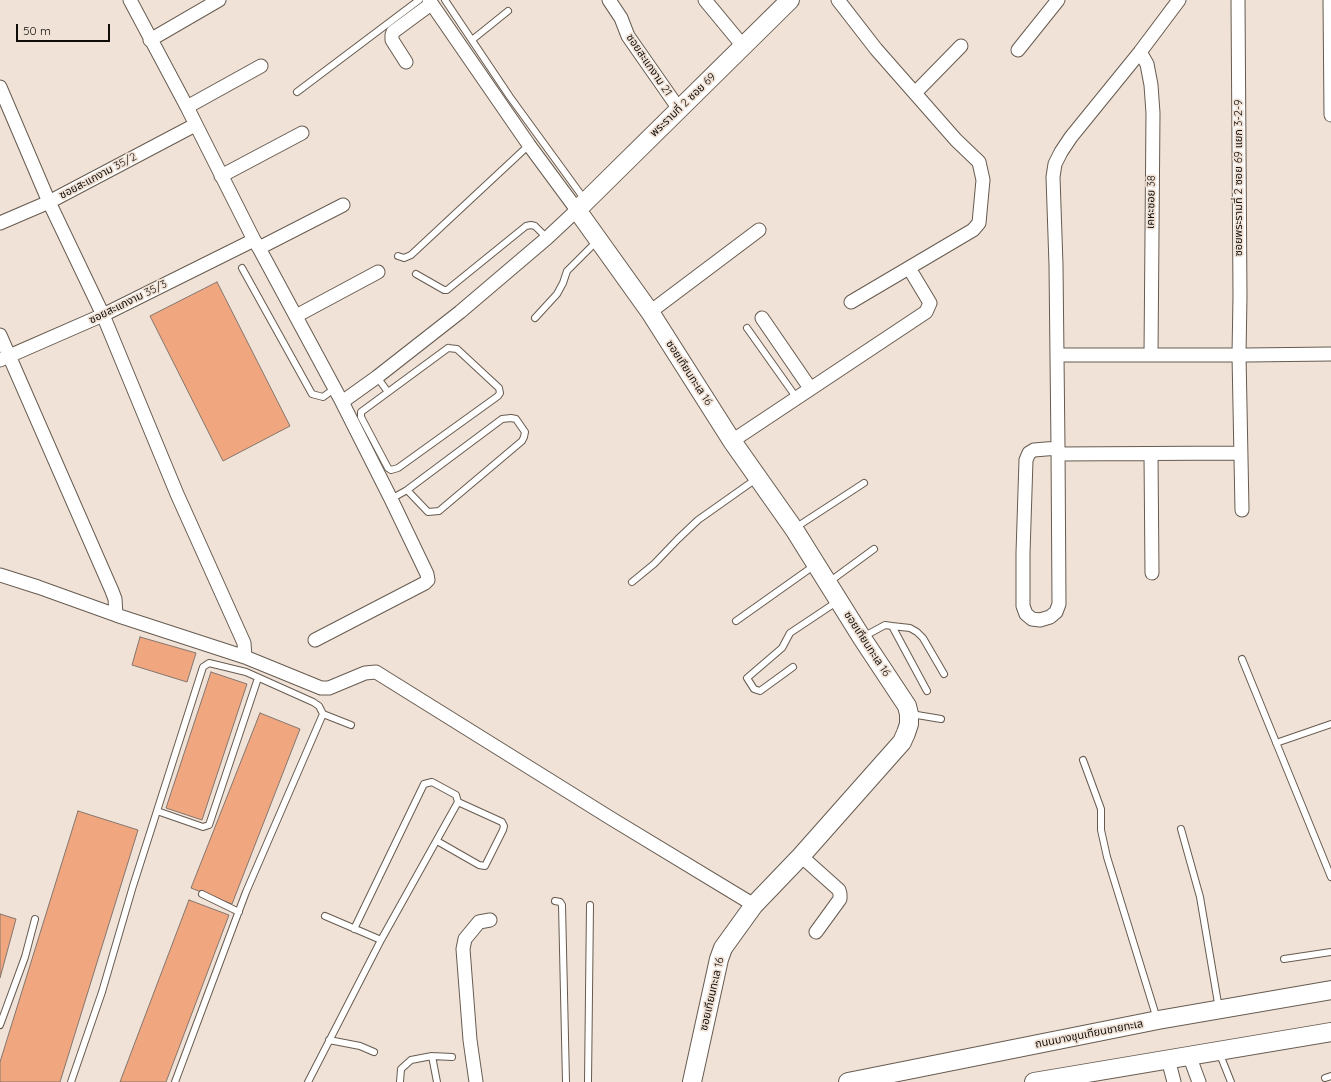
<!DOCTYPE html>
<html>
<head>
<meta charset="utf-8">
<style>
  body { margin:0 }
  #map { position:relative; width:1331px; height:1082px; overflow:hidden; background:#f0e2d6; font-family:Quicksand,sans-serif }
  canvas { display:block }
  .scale { position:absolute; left:16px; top:24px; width:94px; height:18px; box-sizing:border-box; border:2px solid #100c08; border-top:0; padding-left:5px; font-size:12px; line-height:14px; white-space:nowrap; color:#100c08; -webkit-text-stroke:3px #f0e2d6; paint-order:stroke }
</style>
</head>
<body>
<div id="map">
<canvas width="1331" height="1082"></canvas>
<div class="scale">50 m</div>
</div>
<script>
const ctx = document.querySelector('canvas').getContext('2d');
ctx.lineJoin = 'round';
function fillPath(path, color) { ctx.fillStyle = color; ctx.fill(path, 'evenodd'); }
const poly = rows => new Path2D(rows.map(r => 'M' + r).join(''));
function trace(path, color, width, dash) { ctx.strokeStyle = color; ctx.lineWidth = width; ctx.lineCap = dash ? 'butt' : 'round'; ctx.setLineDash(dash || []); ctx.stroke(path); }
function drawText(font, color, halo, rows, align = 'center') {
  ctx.font = font + ' Quicksand,"Noto Sans Thai",sans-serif'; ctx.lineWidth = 3.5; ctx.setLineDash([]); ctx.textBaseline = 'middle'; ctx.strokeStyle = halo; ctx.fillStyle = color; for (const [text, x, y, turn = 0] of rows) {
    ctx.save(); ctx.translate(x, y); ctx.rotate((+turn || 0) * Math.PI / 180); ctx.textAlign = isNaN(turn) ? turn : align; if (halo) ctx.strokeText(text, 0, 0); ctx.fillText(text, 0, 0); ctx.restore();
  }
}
const building = poly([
  [217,282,290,426,223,461,150,316,217,282],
  [140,637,196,653,187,682,132,665,140,637],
  [211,672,247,684,202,820,166,808,211,672],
  [260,713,300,729,232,904,191,888,260,713],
  [78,811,138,830,60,1082,0,1082,0,1062,78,811],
  [189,900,229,915,166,1082,120,1082,189,900],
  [0,914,16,919,0,978,0,914]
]);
const lane = poly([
  [445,0,510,97,585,200],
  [472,40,508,11],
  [297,92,419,0],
  [398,256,404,258,411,255,529,145],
  [242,268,312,394,323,397,334,389],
  [416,274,444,290,447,290,526,226,531,225,535,226,547,238],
  [535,318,557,294,563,283,567,271,597,241],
  [747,328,796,397],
  [448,348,457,349,499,388,500,393,498,396,398,468,391,470,388,468,361,417,361,412,448,348],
  [377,377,388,392],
  [391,499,407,490,502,419,511,418,516,419,525,432,524,437,522,441,439,511,428,512,407,490],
  [795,528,864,483],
  [632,582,654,564,678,539,698,520,756,479],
  [829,582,874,549],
  [736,621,815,565],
  [892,626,910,628,917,632,923,638,944,674],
  [863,637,885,625,892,626,927,691],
  [1242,659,1331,877],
  [793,667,760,691,754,689,747,678,782,648,790,633,838,601],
  [911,714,941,719],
  [1276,743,1331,724],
  [1083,760,1101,809,1101,830,1107,857,1157,1019],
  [157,811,203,827,209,825,258,678],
  [1181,829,1200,897,1219,1009],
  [437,841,479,865,485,866,503,830,504,826,502,822,458,802],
  [202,894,239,912],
  [555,901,560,902,562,905,566,1082],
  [325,916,381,940],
  [1284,959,1331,952],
  [0,1025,25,957,35,919],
  [329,1040,360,1046,374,1052],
  [1219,1052,1231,1082],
  [432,1056,437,1082],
  [1325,1078,1331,1076],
  [71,1082,102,992,133,886,203,667,209,663,246,672,313,702,319,706,323,714,351,725],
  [175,1082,246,892,323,714],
  [308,1082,381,940,458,802,456,795,432,782,424,784,354,929],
  [400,1082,401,1069,411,1060,432,1056,452,1057],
  [588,1082,590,905]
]);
const street = poly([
  [130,0,187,107,254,240,259,248,342,402,391,499,427,574,428,580,425,583,315,640],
  [609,0,621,18,628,36,679,109],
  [705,0,743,46],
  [838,0,876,49,956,140,979,162,983,180,979,223,973,230,851,302],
  [1238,0,1240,296,1239,355,1242,510],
  [1330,0,1331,115],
  [150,40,219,0],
  [1018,50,1058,0],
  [1140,52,1147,64,1151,85,1153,113,1151,355],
  [406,62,392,40,392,35,393,32,431,4],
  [0,87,49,202,103,315,177,494,244,643,245,657],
  [915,93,961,46],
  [187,107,261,66],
  [221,176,302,133],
  [0,223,49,202,195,125],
  [259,248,343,205],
  [650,312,759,230],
  [296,316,378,272],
  [762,318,810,388],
  [0,335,112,591,115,599,116,615],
  [1057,355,1247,355,1331,354],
  [0,360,103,315,254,240],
  [342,402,377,377,460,312,547,238,577,210,529,145,429,0],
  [732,441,926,312,930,303,909,268],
  [1058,448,1034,450,1029,453,1026,460,1023,553,1023,606,1026,614,1032,619,1040,620,1050,617,1056,612,1059,604,1058,448,1056,265,1053,177,1055,164,1061,152,1071,137,1140,52,1179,0],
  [1058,454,1241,453],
  [1151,454,1152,573],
  [0,575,38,587,116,615,245,657,321,688,329,688,365,673,376,672,612,819,754,905],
  [801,856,839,890,840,894,840,899,816,932],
  [1189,1055,1199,1082],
  [1168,1059,1174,1082],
  [476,1082,470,1040,463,949,465,939,479,922,490,920]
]);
const secondary = poly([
  [692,1082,719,959,723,948,754,905,801,856,902,742,906,733,909,724,909,714,907,706,862,638,794,529,732,441,650,312,577,210,790,0],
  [848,1082,1158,1020,1331,990],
  [1034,1082,1331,1032]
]);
const streetNames = [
  ["ซอยสะแกงาม 21",649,65,56],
  ["พระรามที่ 2 ซอย 69",683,105,-44],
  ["ซอยสะแกงาม 35/2",98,176,-28],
  ["ซอยพระรามที่ 2 ซอย 69 แยก 3-2-9",1239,178,-90],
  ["เคหะซอย 38",1151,202,-89],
  ["ซอยสะแกงาม 35/3",128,302,-26],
  ["ซอยเทียนทะเล 16",689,373,57],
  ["ซอยเทียนทะเล 16",867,644,57],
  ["ซอยเทียนทะเล 16",712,994,-77],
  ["ถนนบางขุนเทียนชายทะเล",1089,1034,-11]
];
fillPath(building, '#f0a77f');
trace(building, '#84756d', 1);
trace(lane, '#675b50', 8);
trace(street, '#675b50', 15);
trace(secondary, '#675b50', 20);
trace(lane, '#fff', 6);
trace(street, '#fff', 13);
trace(secondary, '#fff', 18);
drawText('11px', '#100c08', '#f0e2d6', streetNames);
</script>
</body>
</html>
